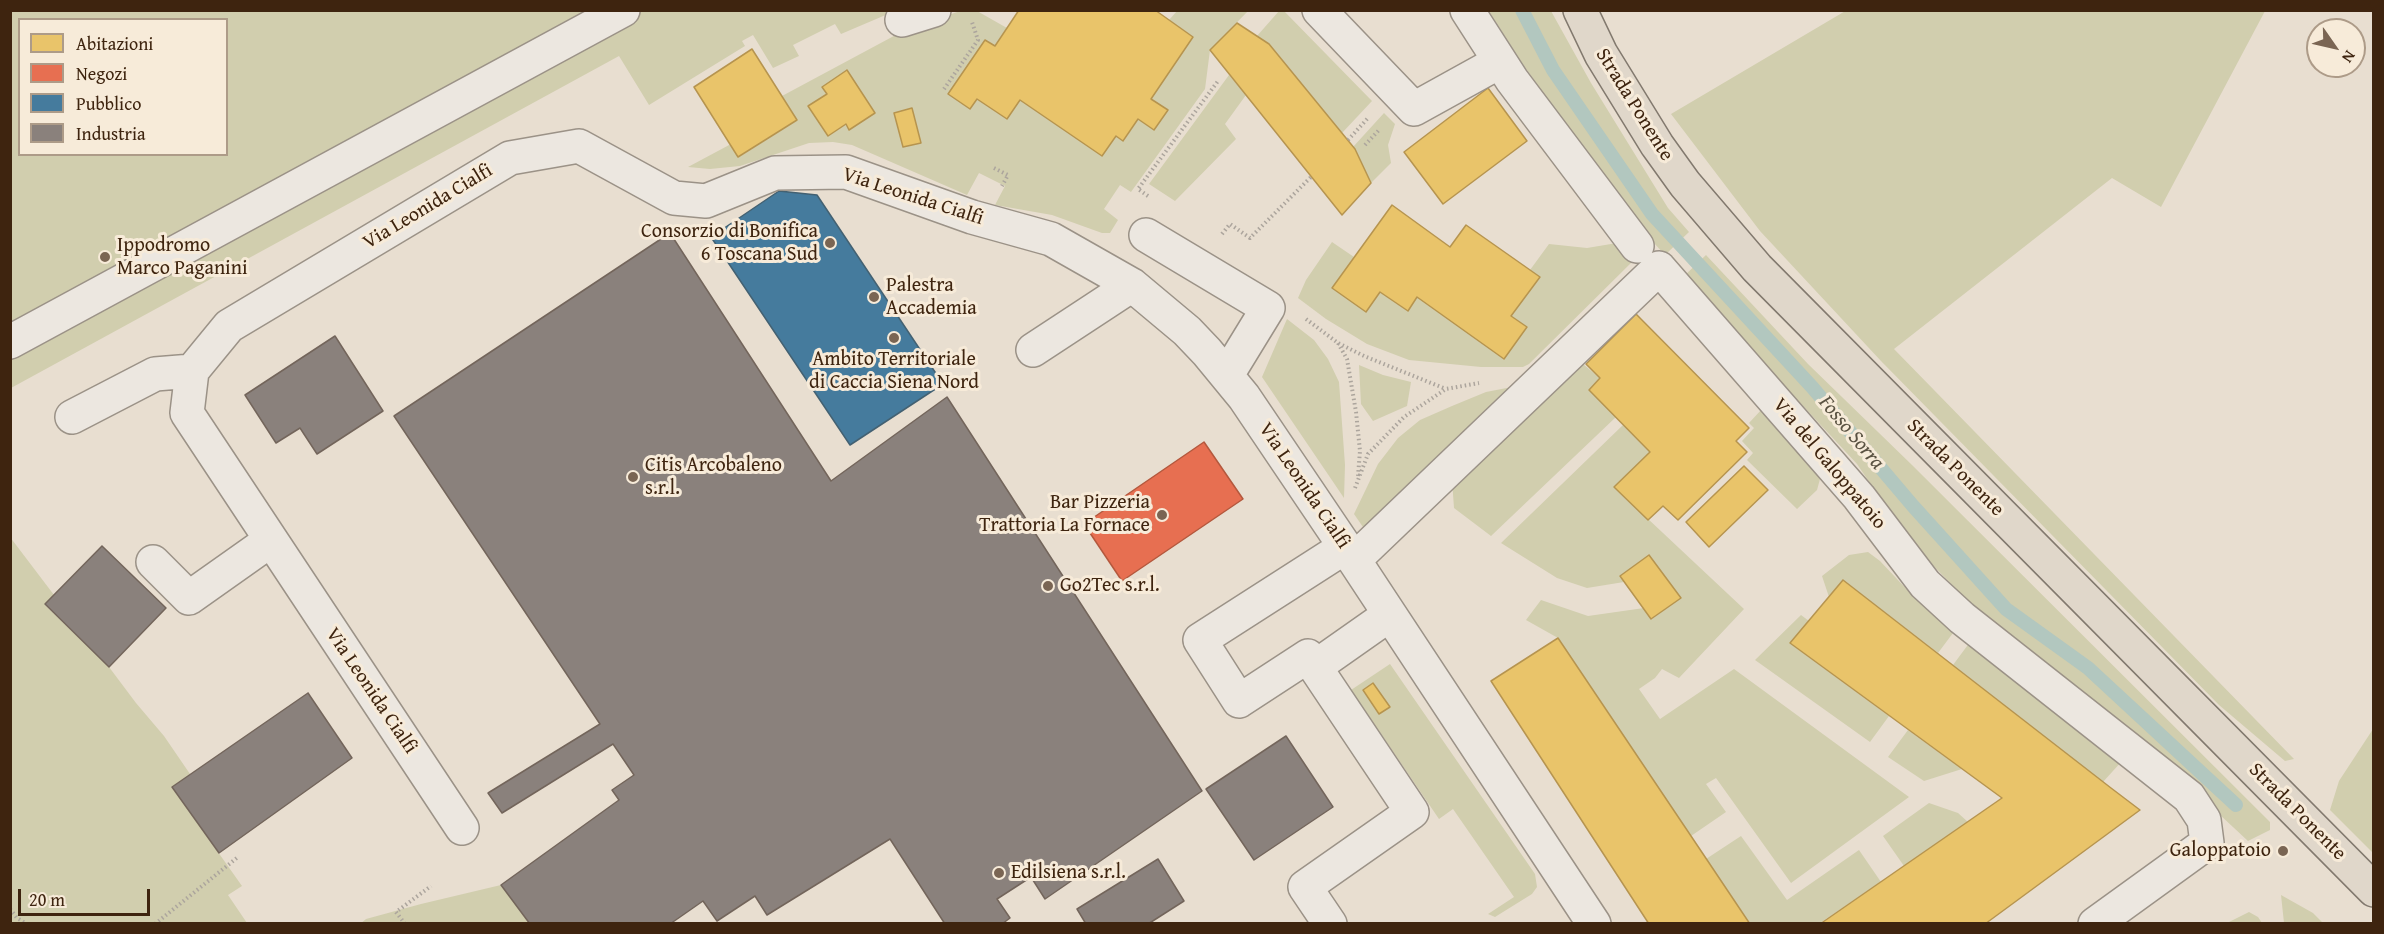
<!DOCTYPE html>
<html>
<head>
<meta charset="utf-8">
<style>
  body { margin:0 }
  #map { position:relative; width:2384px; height:934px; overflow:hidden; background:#e8ded0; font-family:"Gentium Book Plus",serif }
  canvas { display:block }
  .frame { position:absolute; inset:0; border:12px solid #3e240f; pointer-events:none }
  .legend { position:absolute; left:18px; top:18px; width:210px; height:138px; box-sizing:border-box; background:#f7ebd9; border:2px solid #ad9b88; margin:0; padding:8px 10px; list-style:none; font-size:18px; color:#3e240f }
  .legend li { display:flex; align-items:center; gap:12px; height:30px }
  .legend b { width:30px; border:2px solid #ad9b88 }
  .north { position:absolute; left:2306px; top:18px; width:60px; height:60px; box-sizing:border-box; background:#f7ebd9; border:2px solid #ad9b88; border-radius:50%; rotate:124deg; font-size:16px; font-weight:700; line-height:24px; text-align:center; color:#3e240f }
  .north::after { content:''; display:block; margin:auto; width:21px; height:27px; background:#7a6553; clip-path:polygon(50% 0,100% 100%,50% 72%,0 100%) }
  .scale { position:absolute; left:18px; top:889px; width:132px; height:27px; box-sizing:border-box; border:3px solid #3e240f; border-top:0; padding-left:8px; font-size:18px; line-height:21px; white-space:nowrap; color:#3e240f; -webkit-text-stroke:4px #f7ebd9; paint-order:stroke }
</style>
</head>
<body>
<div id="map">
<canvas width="2384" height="934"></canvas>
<div class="frame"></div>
<ul class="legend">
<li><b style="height:16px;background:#e9c46a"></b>Abitazioni</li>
<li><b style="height:16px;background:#e76f51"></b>Negozi</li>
<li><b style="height:16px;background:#457b9d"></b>Pubblico</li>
<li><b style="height:16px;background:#8a817c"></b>Industria</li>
</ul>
<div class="north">N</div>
<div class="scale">20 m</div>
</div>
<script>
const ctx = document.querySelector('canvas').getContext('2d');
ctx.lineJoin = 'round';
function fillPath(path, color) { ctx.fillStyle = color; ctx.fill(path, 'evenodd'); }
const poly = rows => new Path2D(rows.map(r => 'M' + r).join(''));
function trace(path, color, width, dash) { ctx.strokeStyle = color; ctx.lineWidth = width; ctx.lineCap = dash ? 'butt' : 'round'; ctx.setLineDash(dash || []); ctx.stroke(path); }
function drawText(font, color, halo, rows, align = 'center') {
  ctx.font = font + ' "Gentium Book Plus",serif'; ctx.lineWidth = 6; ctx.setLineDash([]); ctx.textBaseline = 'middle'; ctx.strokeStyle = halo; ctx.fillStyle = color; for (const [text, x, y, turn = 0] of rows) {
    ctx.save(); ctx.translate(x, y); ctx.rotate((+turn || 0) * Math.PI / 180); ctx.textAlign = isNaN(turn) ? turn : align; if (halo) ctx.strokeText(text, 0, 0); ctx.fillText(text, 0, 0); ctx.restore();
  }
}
const green = poly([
  [963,10,977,11,1007,28,995,46,985,40,948,94,977,99,1020,100,1102,155,1116,136,1124,141,1138,119,1154,130,1167,110,1151,99,1193,37,1169,20,1177,11,1248,11,1210,50,1205,89,1131,192,1120,185,1104,209,1118,220,1110,233,1102,233,1052,215,995,205,1005,186,979,173,967,195,852,145,833,142,809,143,740,166,710,169,688,167,731,144,739,157,797,120,782,96,905,30],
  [1847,10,2265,11,2161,207,2112,178,1894,349,2294,759,2285,761,2219,705,1881,361,1760,231,1671,114],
  [11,11,895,11,841,34,835,24,793,45,799,56,773,68,753,35,742,41,745,46,649,105,619,56,11,388],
  [20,20,226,20,226,154,20,154],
  [1279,11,1284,11,1372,101,1342,133,1269,44,1257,36],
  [1489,11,1551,11,1591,83,1668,208,1689,232,1665,255,1643,231,1521,62],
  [1229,75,1246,95,1225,124,1236,139,1175,201,1149,184],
  [1384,113,1395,124,1388,145,1391,163,1371,183,1353,147],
  [1332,242,1354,257,1333,288,1366,311,1380,292,1408,311,1417,297,1526,327,1511,316,1539,277,1530,270,1549,244,1587,248,1617,243,1633,261,1529,364,1523,367,1481,367,1409,360,1367,344,1326,319,1298,298,1306,280],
  [1706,255,1808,364,1912,465,2270,822,2270,830,2248,841,2176,774,1975,608,1910,542,1857,464,1683,277],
  [1287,319,1314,340,1328,359,1339,382,1345,465,1344,498,1262,377],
  [1578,360,1600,378,1589,390,1616,417,1491,536,1454,508,1452,480],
  [1359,365,1383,375,1411,382,1407,406,1373,421,1361,404],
  [1517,386,1365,530,1354,514,1378,464,1398,438,1420,420,1452,406,1486,392],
  [1762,409,1816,468,1820,479,1817,490,1797,509,1747,460,1753,453,1742,441,1754,428,1749,423],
  [1623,425,1650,452,1614,487,1744,609,1679,678,1662,669,1655,678,1639,689,1660,719,1734,669,1909,797,1791,883,1716,778,1706,784,1726,812,1691,836,1558,638,1526,620,1541,600,1588,616,1644,608,1652,619,1680,598,1649,555,1620,576,1624,582,1587,588,1557,578,1501,543],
  [10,537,54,595,45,605,109,667,136,703,164,736,190,774,172,787,242,886,228,895,247,923,11,923],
  [1868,552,1880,561,1913,596,1956,629,1938,653,1843,580,1829,597,1822,576,1849,555],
  [1801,615,1809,621,1791,644,1889,716,1870,742,1755,660],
  [1970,642,2122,761,2103,782,1953,665],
  [1390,664,1535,874,1537,887,1532,894,1495,917,1488,914,1514,897,1453,809,1439,819,1351,690],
  [2373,729,2373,853,2330,810,2339,781],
  [1908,730,1962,769,1924,781,1888,757],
  [1929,803,1958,813,1968,822,1904,866,1883,836],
  [1741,836,1787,900,1859,850,1881,882,1820,923,1750,923,1706,859],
  [501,885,530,923,360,924,366,919,421,904],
  [2281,895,2313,913,2323,923,2284,923],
  [2249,912,2258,917,2262,923,2227,923]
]);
const homes = poly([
  [1019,10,1155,10,1193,37,1151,99,1168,110,1154,130,1138,119,1123,141,1116,136,1102,156,1020,100,1007,119,977,99,970,109,948,94,985,40,995,46,1019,10],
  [1237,23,1269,44,1355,149,1371,183,1342,215,1210,50,1237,23],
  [752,49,797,120,738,157,694,87,752,49],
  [847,70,875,113,849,130,846,124,828,136,808,106,827,94,822,87,847,70],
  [1488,88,1527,141,1443,204,1404,152,1488,88],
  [912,108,921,143,903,147,894,113,912,108],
  [1392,205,1450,247,1466,225,1540,277,1511,316,1527,327,1504,359,1417,297,1408,311,1380,292,1366,312,1332,288,1392,205],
  [1636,314,1749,428,1736,441,1747,452,1678,520,1663,506,1648,520,1614,487,1650,452,1589,390,1600,378,1586,364,1636,314],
  [1744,466,1768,490,1709,547,1686,522,1744,466],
  [1649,555,1681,598,1651,619,1620,576,1649,555],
  [1843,580,2111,788,2140,810,1985,924,1820,924,2002,798,1790,643,1843,580],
  [1558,638,1691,836,1750,924,1649,924,1491,681,1558,638],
  [1373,683,1390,707,1379,714,1363,690,1373,683]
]);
const shops = poly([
  [1204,442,1243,499,1122,581,1084,524,1204,442]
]);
const public = poly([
  [779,191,817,195,943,384,850,445,711,237,779,191]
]);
const industry = poly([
  [670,233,831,481,947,397,1202,791,1045,899,1031,877,997,899,1010,918,1002,924,945,924,890,839,767,915,755,896,717,921,703,901,670,924,530,924,501,885,619,800,612,790,634,775,613,744,502,813,488,793,600,724,394,416,670,233],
  [335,336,383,411,317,454,300,428,276,443,245,395,335,336],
  [102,546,166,608,109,667,45,604,102,546],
  [308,693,352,758,219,853,172,787,308,693],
  [1286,736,1333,807,1254,860,1206,789,1286,736],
  [1158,859,1184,901,1148,924,1086,924,1077,909,1158,859]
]);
const stream = poly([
  [1522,10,1553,70,1652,214,1812,387,1913,506,2006,609,2088,668,2236,805]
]);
const path = poly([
  [944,89,978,40,972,22],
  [1348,140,1368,118],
  [1365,145,1379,130],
  [994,168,1008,175,1002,186],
  [1148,196,1138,189,1218,81],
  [1222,234,1230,224,1250,238,1312,176],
  [1306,319,1338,343,1364,356,1446,389],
  [1338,343,1347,359,1356,412,1360,451,1358,476],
  [1355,488,1368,454,1404,417,1446,389,1479,383],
  [10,909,17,918,27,924],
  [155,924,238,857],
  [405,924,396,912,431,886]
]);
const minor = poly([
  [1319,10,1414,109,1499,62],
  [1467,10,1512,80,1637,246],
  [902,20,934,10],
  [1146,235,1268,308,1227,375],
  [10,342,623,10],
  [1033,350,1132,285],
  [72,417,155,374,192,371],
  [1345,547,1200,640,1239,701,1308,656,1315,667,1389,615],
  [1354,560,1659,268,1859,497,1925,584,1962,618,2189,797,2204,820,2207,843,2095,924],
  [153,562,189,598,271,540],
  [1315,667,1412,812,1305,887,1330,924],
  [462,828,187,413,192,371,229,326,510,158,579,146,674,198,706,201,775,173,846,172,972,217,1051,239,1132,285,1187,331,1207,352,1244,397,1354,560,1594,924]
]);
const major = poly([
  [1580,10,1601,54,1657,145,1685,184,1757,268,2374,890]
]);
const markers = [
  [830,243,6,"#7a6553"],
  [105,257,6,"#7a6553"],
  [874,297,6,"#7a6553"],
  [894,338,6,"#7a6553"],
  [633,477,6,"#7a6553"],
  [1162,515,6,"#7a6553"],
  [1048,586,6,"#7a6553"],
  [2283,851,6,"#7a6553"],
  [999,873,6,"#7a6553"]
];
const streetNames = [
  ["Strada Ponente",1634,105,58],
  ["Via Leonida Cialfi",913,197,18],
  ["Via Leonida Cialfi",428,207,-31],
  ["Via del Galoppatoio",1829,464,50],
  ["Strada Ponente",1955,468,45],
  ["Via Leonida Cialfi",1304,486,56],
  ["Via Leonida Cialfi",371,691,56],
  ["Strada Ponente",2297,812,45]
];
const poiNames = [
  ["Consorzio di Bonifica",818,232,"right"],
  ["6 Toscana Sud",818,255,"right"],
  ["Ippodromo",117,246],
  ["Marco Paganini",117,269],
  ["Palestra",886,286],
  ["Accademia",886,309],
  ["Ambito Territoriale",894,360,"center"],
  ["di Caccia Siena Nord",894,383,"center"],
  ["Citis Arcobaleno",645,466],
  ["s.r.l.",645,489],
  ["Bar Pizzeria",1150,503,"right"],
  ["Trattoria La Fornace",1150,526,"right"],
  ["Go2Tec s.r.l.",1060,586],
  ["Galoppatoio",2271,851,"right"],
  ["Edilsiena s.r.l.",1011,873]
];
const waterNames = [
  ["Fosso Sorra",1851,433,50]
];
fillPath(green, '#d1ceae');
fillPath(homes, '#e9c46a');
trace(homes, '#b6944f', 1.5);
fillPath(shops, '#e76f51');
trace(shops, '#b4583d', 1.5);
fillPath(public, '#457b9d');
trace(public, '#436172', 1.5);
fillPath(industry, '#8a817c');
trace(industry, '#73655b', 1.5);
trace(stream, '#b2c7bf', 14);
trace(minor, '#9b9287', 36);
trace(major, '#82796e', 36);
trace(path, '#aca59d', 4, [1.5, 3]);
trace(minor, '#ece7e0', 33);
trace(major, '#e0d7ca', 33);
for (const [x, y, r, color] of markers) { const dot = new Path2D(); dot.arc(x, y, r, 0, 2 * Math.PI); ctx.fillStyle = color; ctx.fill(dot); trace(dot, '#f7ebd9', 2); }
drawText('20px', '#3e240f', '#f7ebd9', streetNames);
drawText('20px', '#3e240f', '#f7ebd9', poiNames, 'left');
drawText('italic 21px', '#5a5242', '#f7ebd9', waterNames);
</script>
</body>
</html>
